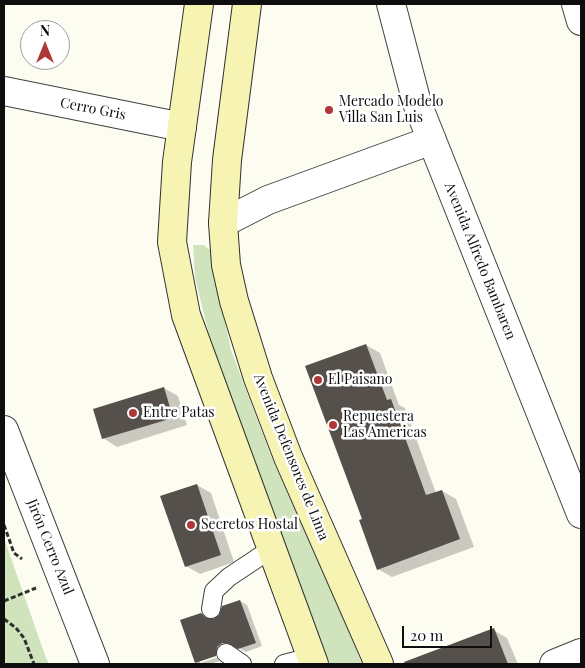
<!DOCTYPE html>
<html>
<head>
<meta charset="utf-8">
<style>
  body { margin:0 }
  #map { position:relative; width:585px; height:668px; overflow:hidden; background:#fdfcf0; font-family:"Playfair Display",serif }
  canvas { display:block }
  .frame { position:absolute; inset:0; border:5px solid #0e0e0e; pointer-events:none }
  .north { position:absolute; left:20px; top:20px; width:50px; height:50px; box-sizing:border-box; background:#fff; border:1px solid #9f9f9f; border-radius:50%; rotate:0deg; font-size:14px; font-weight:700; line-height:20px; text-align:center; color:#0e0e0e }
  .north::after { content:''; display:block; margin:auto; width:18px; height:22px; background:#ae3836; clip-path:polygon(50% 0,100% 100%,50% 72%,0 100%) }
  .scale { position:absolute; left:402px; top:626px; width:90px; height:22px; box-sizing:border-box; border:2px solid #0e0e0e; border-top:0; padding-left:6px; font-size:15px; line-height:18px; white-space:nowrap; color:#0e0e0e; -webkit-text-stroke:4px #fff; paint-order:stroke }
</style>
</head>
<body>
<div id="map">
<canvas width="585" height="668"></canvas>
<div class="frame"></div>
<div class="north">N</div>
<div class="scale">20 m</div>
</div>
<script>
const ctx = document.querySelector('canvas').getContext('2d');
ctx.lineJoin = 'round';
function fillPath(path, color) { ctx.fillStyle = color; ctx.fill(path, 'evenodd'); }
const poly = rows => new Path2D(rows.map(r => 'M' + r).join(''));
function trace(path, color, width, dash) { ctx.strokeStyle = color; ctx.lineWidth = width; ctx.lineCap = dash ? 'butt' : 'round'; ctx.setLineDash(dash || []); ctx.stroke(path); }
function drawText(font, color, halo, rows, align = 'center') {
  ctx.font = font + ' "Playfair Display",serif'; ctx.lineWidth = 5; ctx.setLineDash([]); ctx.textBaseline = 'middle'; ctx.strokeStyle = halo; ctx.fillStyle = color; for (const [text, x, y, turn = 0] of rows) {
    ctx.save(); ctx.translate(x, y); ctx.rotate((+turn || 0) * Math.PI / 180); ctx.textAlign = isNaN(turn) ? turn : align; if (halo) ctx.strokeText(text, 0, 0); ctx.fillText(text, 0, 0); ctx.restore();
  }
}
const green = poly([
  [193,245,204,245,211,251,213,267,231,350,271,456,326,577,362,664,330,664,214,354,195,278],
  [4,538,46,658,49,664,4,664]
]);
const shadow = poly([
  [366,345,380,353,399,405,405,408,436,493,442,491,456,499,474,547,392,577,378,569,364,519],
  [164,388,178,396,187,425,117,447,103,438],
  [197,485,211,493,234,562,200,574,186,566],
  [240,601,247,605,262,646,246,652,235,646,229,647,223,660,210,664,199,664,196,662,201,614,215,620],
  [222,653,222,656,200,663,200,661],
  [493,630,507,638,518,664,412,664,411,661]
]);
const building = poly([
  [366,344,387,400,391,399,426,495,442,490,460,539,377,570,359,520,362,519,305,366],
  [164,387,173,418,102,439,93,409],
  [197,484,221,555,185,567,160,496],
  [240,600,256,643,238,649,227,643,222,643,217,647,216,656,195,663,180,620,201,613,205,617,214,619,219,615,222,606],
  [494,628,508,664,405,664,404,662]
]);
const path = poly([
  [4,525,14,553,22,559],
  [4,601,36,588],
  [4,619,16,628,24,638,34,664]
]);
const service = poly([
  [211,609,214,591,229,577,271,549],
  [226,653,242,664],
  [284,664,311,657]
]);
const minor = poly([
  [391,4,417,103,581,514],
  [576,4,581,21],
  [4,91,182,127],
  [223,223,268,200,432,140],
  [4,430,95,664],
  [554,664,581,653]
]);
const secondary = poly([
  [199,4,177,162,172,242,186,315,314,664],
  [247,4,227,160,223,223,226,265,234,301,258,378,288,457,379,664]
]);
const markers = [
  [329,110,5,"#ae3836"],
  [318,380,5,"#ae3836"],
  [133,413,5,"#ae3836"],
  [333,425,5,"#ae3836"],
  [191,525,5,"#ae3836"]
];
const poiNames = [
  ["Mercado Modelo",339,102],
  ["Villa San Luis",339,118],
  ["El Paisano",328,380],
  ["Entre Patas",143,413],
  ["Repuestera",343,417],
  ["Las Americas",343,433],
  ["Secretos Hostal",201,525]
];
const streetNames = [
  ["Cerro Gris",93,109,11],
  ["Avenida Alfredo Bambaren",480,261,68],
  ["Avenida Defensores de Lima",291,457,68],
  ["Jirón Cerro Azul",50,547,68]
];
fillPath(green, '#cfe4bd');
fillPath(shadow, '#0003');
fillPath(building, '#55504b');
trace(service, '#414141', 20);
trace(minor, '#414141', 30);
trace(secondary, '#303030', 30);
trace(path, '#303030', 3, [5, 2.5]);
trace(service, '#fff', 18);
trace(minor, '#fff', 28);
trace(secondary, '#f6f3b3', 28);
for (const [x, y, r, color] of markers) { const dot = new Path2D(); dot.arc(x, y, r, 0, 2 * Math.PI); ctx.fillStyle = color; ctx.fill(dot); trace(dot, '#fff', 2); }
drawText('14px', '#0e0e0e', '#fff', poiNames, 'left');
drawText('14px', '#0e0e0e', '#fff', streetNames);
</script>
</body>
</html>
